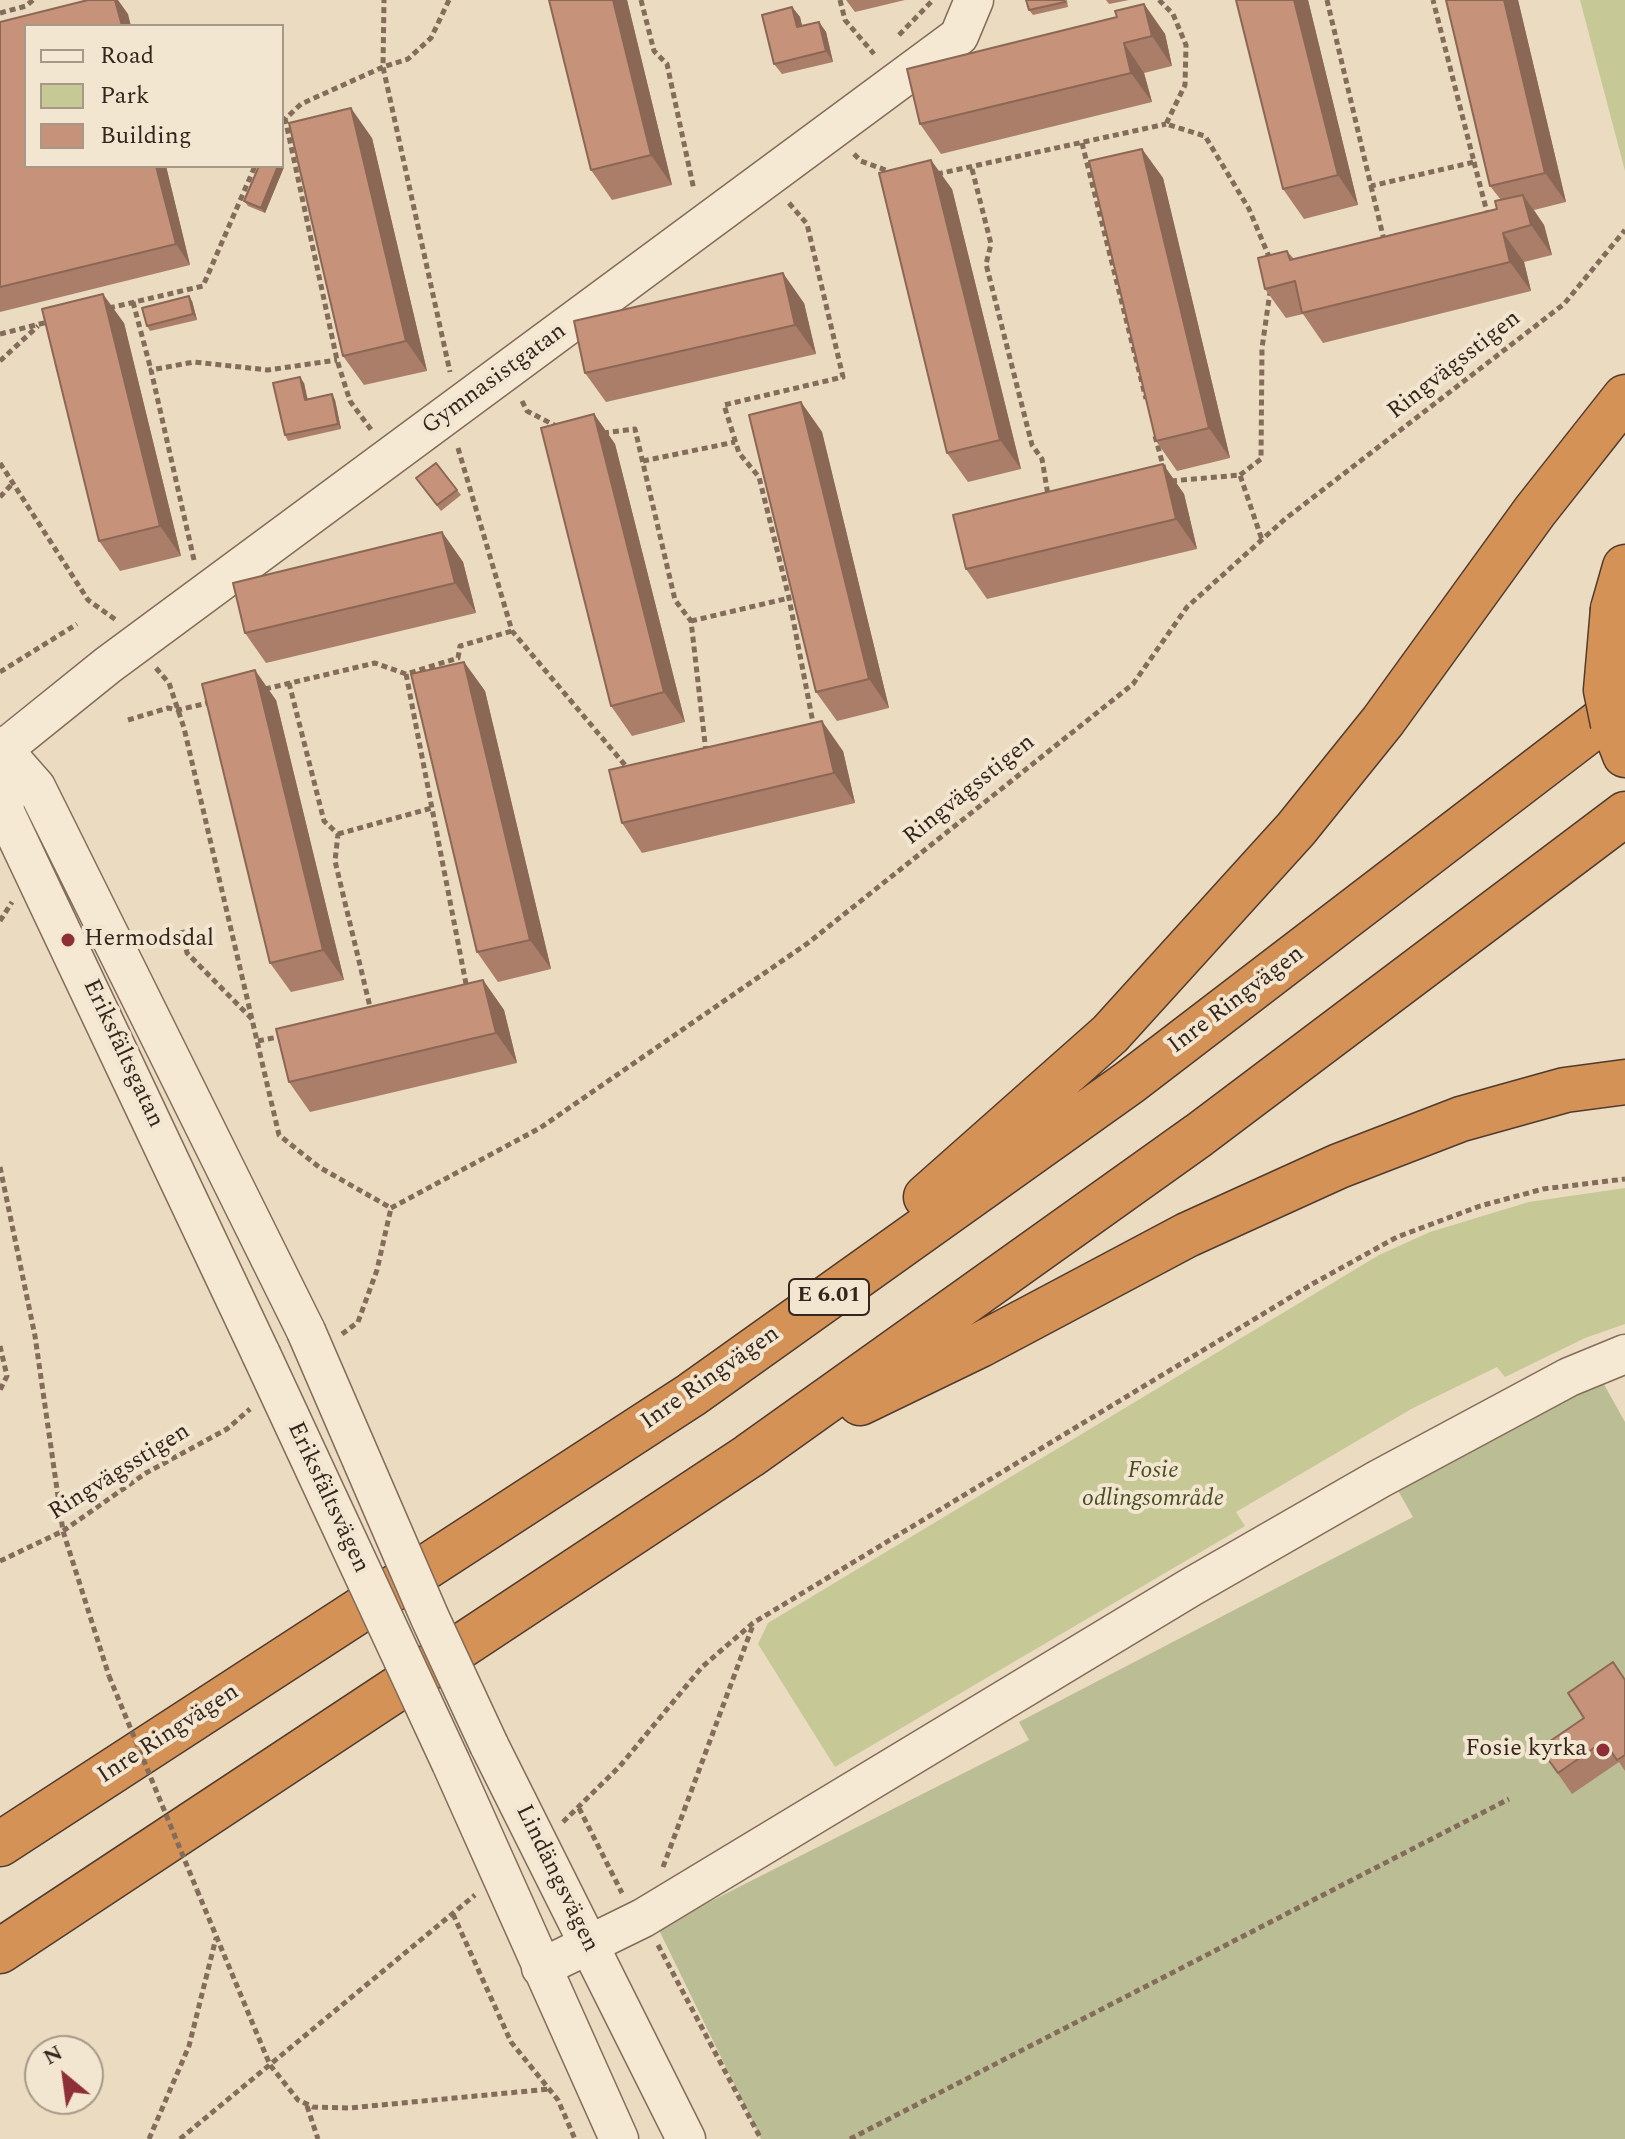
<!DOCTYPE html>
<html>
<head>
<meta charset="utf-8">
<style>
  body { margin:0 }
  #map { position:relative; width:1625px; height:2139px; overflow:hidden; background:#eadbc1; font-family:Spectral,serif }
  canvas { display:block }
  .legend { position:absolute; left:24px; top:24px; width:260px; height:144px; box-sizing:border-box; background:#f3e6d0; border:2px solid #a79988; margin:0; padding:10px 14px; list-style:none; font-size:24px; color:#34261d }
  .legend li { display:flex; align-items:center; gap:16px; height:40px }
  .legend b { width:40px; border:2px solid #a79988 }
  .north { position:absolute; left:24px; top:2035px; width:80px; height:80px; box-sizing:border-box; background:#f3e6d0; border:2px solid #a79988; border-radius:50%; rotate:331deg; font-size:22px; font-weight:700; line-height:32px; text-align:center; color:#34261d }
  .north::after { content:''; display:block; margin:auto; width:28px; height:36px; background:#8e2e37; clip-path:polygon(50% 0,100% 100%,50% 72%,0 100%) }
</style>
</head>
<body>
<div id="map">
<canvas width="1625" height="2139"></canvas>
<ul class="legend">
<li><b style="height:10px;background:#f6e9d4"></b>Road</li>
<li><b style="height:22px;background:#c6c896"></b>Park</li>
<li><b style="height:22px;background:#c6937a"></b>Building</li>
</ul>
<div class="north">N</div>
</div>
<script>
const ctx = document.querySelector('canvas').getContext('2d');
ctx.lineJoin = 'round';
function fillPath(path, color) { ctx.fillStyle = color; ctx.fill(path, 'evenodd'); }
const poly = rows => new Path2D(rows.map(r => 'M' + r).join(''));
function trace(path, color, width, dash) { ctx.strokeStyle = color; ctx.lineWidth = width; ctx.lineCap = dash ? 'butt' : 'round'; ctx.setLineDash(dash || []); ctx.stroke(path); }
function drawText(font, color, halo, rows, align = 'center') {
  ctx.font = font + ' Spectral,serif'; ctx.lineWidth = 8; ctx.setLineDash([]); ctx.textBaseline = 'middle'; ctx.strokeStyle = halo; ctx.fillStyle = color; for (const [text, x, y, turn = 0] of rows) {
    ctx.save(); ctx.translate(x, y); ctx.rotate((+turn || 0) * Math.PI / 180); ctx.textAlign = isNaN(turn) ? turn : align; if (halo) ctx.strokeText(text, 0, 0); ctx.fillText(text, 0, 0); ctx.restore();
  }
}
const green = poly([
  [1580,0,1625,0,1625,171],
  [1625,1188,1625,1324,1585,1338,1505,1377,1497,1367,1413,1408,1236,1512,1245,1526,835,1767,758,1644,768,1623,1379,1255,1430,1232,1529,1202]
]);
const cemetery = poly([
  [1601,1379,1625,1422,1625,2139,761,2139,658,1928,1029,1740,1019,1722,1413,1517,1396,1487]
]);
const path = poly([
  [449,0,431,38,408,59,383,67,450,372],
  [641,0,654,51,667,64,694,190],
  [840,0,845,20,874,54],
  [1159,0,1173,14,1186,45,1185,85,1166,124,1205,136,1249,209,1270,259],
  [1327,0,1371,186,1474,162,1433,0],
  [0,13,26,6,33,0],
  [899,35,933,0],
  [285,118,337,360,350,401,372,431],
  [282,122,301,104,383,67,384,0],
  [1082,143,1146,399],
  [854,154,861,161,891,172],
  [1474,162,1488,216],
  [972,169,991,244,986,264,1032,445,1042,459,1048,495],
  [937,174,1166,124],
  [1371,186,1385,244],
  [789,203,807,224,843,377,724,405,739,453,759,477,789,598,814,728],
  [133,302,151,370],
  [109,308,203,286,255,166],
  [0,334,48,322],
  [0,361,38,326],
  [522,401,527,411,558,427],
  [603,433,635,429,675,600,691,621,706,752],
  [1155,436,1164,469],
  [458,448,512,631,630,771],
  [643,461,735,442],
  [0,463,88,600,116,620],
  [1240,475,1261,459,1262,348,1270,292],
  [1171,481,1240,475,1262,540],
  [0,497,12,484],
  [194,560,151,370,194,362,268,370,337,360],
  [691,621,789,598],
  [156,668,169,683,184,728,279,1135,319,1167,391,1208],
  [0,672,77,624],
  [406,674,467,989],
  [289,683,324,821,338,834,335,861,371,1011],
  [265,689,375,663,406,674,458,658,460,646,512,631],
  [128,720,168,708,178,710,212,702],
  [338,834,432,808],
  [0,921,12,902],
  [182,930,187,953,253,1020],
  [258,1041,283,1036],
  [0,1167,35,1336,63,1531,109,1676],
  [391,1208,540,1128,808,943,1133,684,1187,607,1285,519,1564,304,1625,230],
  [342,1334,358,1322,377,1270,391,1208],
  [0,1346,7,1376,0,1390],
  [0,1561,63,1531,146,1473,227,1429,250,1409],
  [579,1808,622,1893],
  [563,1822,620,1766,702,1667,753,1623,1314,1283,1397,1237,1480,1206,1543,1189,1625,1179],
  [663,1867,753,1625],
  [197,1890,270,2065,298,2100,313,2107,349,2108,550,2089],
  [453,1914,511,2042,558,2100,575,2139],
  [658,1945,761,2139],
  [307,2106,318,2139],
  [149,2139,189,2046,216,1938],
  [180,2139,475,1895],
  [850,2139,1509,1799]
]);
const minor = poly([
  [0,746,36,787,306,1331],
  [2,750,5,812,261,1354],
  [0,752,108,665,959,36,974,0],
  [489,1745,686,2139],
  [451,1763,619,2139],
  [541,1968,643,1918,1191,1587,1379,1479,1569,1377,1625,1354]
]);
const highway = poly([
  [1613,609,1625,567],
  [1613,724,1625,755],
  [926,1197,1110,1034,1296,829,1383,721,1535,511,1625,397],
  [860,1403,980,1345,1187,1235,1339,1166,1461,1119,1565,1090,1625,1082],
  [0,1844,691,1395,1130,1082,1625,703],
  [0,1951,749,1456,1199,1135,1625,814]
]);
const pathBridge = poly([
  [109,1676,197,1890]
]);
const minorBridge = poly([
  [306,1331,430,1618,489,1745],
  [261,1354,451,1763]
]);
const highwayBridge = poly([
  [1613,609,1606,690,1613,724]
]);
const wall = poly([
  [549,0,627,0,672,185,612,200,591,170],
  [846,0,905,0,855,12],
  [1067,0,1068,7,1033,15,1029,10],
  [1106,0,1129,0,1109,4],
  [1236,0,1308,0,1358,205,1304,219,1283,189],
  [1446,0,1518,0,1566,202,1534,210,1544,225,1552,255,1524,262,1531,291,1323,343,1303,314,1286,318,1265,289,1287,251,1294,259,1497,209,1501,200,1490,186],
  [1144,4,1165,34,1172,66,1144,73,1152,102,941,154,920,124],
  [792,7,800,17,802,26,819,22,826,32,833,62,782,74,774,64],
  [128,14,26,166,166,166,190,265,0,312,0,22],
  [372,138,427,371,364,385,343,356],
  [1142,149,1163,178,1230,458,1177,471,1156,441],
  [284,167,265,213,248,206,244,201],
  [952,189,1021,469,968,482,947,453],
  [192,301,197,320,150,331,147,326],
  [804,303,816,354,606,402,585,373],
  [124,323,181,556,120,571,99,541],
  [304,383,307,400,332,394,335,400,341,429,288,441,285,435],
  [801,402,822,432,889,708,837,721,816,692],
  [594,414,615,444,685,722,632,736,611,706],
  [436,463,461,495,441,511,416,478],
  [1163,464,1184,494,1197,549,987,599,966,569],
  [442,532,463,562,476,613,266,663,245,633],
  [464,662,485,691,551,969,498,982,477,952],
  [276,700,344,980,291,992,270,963],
  [843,751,855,803,642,853,622,823],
  [483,980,504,1010,517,1063,310,1112,289,1082],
  [1625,1679,1625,1771,1619,1762,1572,1794,1540,1748,1584,1718]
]);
const shadedWall = poly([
  [115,0,118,0,128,14,131,26,122,26],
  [613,0,627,0,672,185,651,155],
  [1294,0,1308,0,1358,205,1338,175],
  [1504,0,1518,0,1566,202,1545,173],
  [1144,4,1165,34,1172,66,1152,36],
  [792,7,800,17,805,38,797,27],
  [819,22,826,32,833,62,826,51],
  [1124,43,1144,73,1152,102,1131,73],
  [351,108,372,138,427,371,406,341],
  [1142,149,1163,178,1230,458,1209,428],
  [931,160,952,189,1021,469,1000,440],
  [282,164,284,167,265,213,261,208,278,166,282,166],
  [156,166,166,166,190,265,176,244],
  [1523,195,1544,225,1552,255,1531,225],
  [1503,233,1524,262,1531,291,1510,262],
  [783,273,804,303,816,354,795,325],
  [103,294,124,323,181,556,160,526],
  [189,296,192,301,197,320,193,314],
  [300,377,304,383,309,405,305,400],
  [332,394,335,400,341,429,338,424],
  [801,402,822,432,889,708,869,679],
  [594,414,615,444,685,722,664,692],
  [1163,464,1184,494,1197,549,1176,519],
  [442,532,463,562,476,613,455,583],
  [464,662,485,691,551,969,530,940],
  [255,670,276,700,344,980,323,950],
  [822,721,843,751,855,803,834,773],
  [483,980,504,1010,517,1063,496,1033]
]);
const building = poly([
  [88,0,115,0,122,26,26,26,26,166,156,166,176,244,0,287,0,22,88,0],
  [549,0,613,0,651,155,591,170,549,0],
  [1026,0,1064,0,1065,2,1029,10,1026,0],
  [1236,0,1294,0,1338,175,1283,189,1236,0],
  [1446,0,1504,0,1545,173,1490,186,1446,0],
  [1144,4,1152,36,1124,43,1131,73,920,124,907,69,1117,17,1115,11,1144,4],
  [792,7,797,27,819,22,826,51,774,64,762,15,792,7],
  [351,108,406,341,343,356,289,123,351,108],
  [1142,149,1209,428,1156,441,1089,161,1142,149],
  [931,160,1000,440,947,453,879,173,931,160],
  [259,166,278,166,261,208,244,201,259,166],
  [1523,195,1531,225,1503,233,1510,262,1302,313,1295,281,1265,289,1258,258,1287,251,1290,260,1497,209,1495,201,1523,195],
  [783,273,795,325,585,373,574,321,783,273],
  [103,294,160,526,99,541,42,309,103,294],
  [189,296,193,314,147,326,142,308,189,296],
  [300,377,305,400,332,394,338,424,285,435,273,383,300,377],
  [801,402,869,679,816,692,749,415,801,402],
  [594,414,664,692,611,706,541,428,594,414],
  [436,463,457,490,437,505,416,478,436,463],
  [1163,464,1176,519,966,569,953,515,1163,464],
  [442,532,455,583,245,633,233,583,442,532],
  [464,662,530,940,477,952,411,674,464,662],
  [255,670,323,950,270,963,202,684,255,670],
  [822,721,834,773,622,823,609,770,822,721],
  [483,980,496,1033,289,1082,276,1029,483,980],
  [1613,1662,1625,1680,1625,1755,1617,1760,1604,1741,1558,1773,1540,1748,1584,1718,1568,1693,1613,1662]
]);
const markers = [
  [68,940,8,"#8e2e37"],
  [1603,1750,8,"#8e2e37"]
];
const shields = [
  [829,1297,80]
];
const shieldNames = [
  ["E 6.01",829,1297]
];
const streetNames = [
  ["Ringvägsstigen",1455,366,-38],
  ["Gymnasistgatan",495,380,-36],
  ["Ringvägsstigen",970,791,-39],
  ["Inre Ringvägen",1237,1001,-37],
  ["Eriksfältsgatan",122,1054,65],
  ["Inre Ringvägen",711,1379,-35],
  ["Ringvägsstigen",120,1473,-32],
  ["Eriksfältsvägen",327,1498,65],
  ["Inre Ringvägen",169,1735,-33],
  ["Lindängsvägen",556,1879,64]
];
const poiNames = [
  ["Hermodsdal",84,940],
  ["Fosie kyrka",1587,1750,"right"]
];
const parkNames = [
  ["Fosie",1153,1472],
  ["odlingsområde",1153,1500]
];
fillPath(green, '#c6c896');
fillPath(cemetery, '#bbbd95');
trace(minor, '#836c5a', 41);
trace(highway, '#513b2e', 47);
trace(path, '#836c5a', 5, [6, 4]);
trace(minor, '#f6e9d4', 38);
trace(highway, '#d59257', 44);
trace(minorBridge, '#836c5a', 41, []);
trace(highwayBridge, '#513b2e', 47, []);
trace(pathBridge, '#836c5a', 5, [6, 4]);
trace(minorBridge, '#f6e9d4', 38);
trace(highwayBridge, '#d59257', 44);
fillPath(wall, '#aa7e69');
fillPath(shadedWall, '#8b6755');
fillPath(building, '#c6937a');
trace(building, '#8b6755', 2);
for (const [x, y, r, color] of markers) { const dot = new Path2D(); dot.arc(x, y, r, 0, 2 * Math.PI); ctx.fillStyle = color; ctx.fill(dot); trace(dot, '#f3e6d0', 3); }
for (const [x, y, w] of shields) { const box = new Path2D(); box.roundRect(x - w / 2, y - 18, w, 36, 6); ctx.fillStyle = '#f3e6d0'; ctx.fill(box); trace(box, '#34261d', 2); }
drawText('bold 22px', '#34261d', null, shieldNames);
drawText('24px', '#34261d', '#f3e6d0', streetNames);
drawText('24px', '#34261d', '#f3e6d0', poiNames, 'left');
drawText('italic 24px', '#484f25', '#f3e6d0', parkNames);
</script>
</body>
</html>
